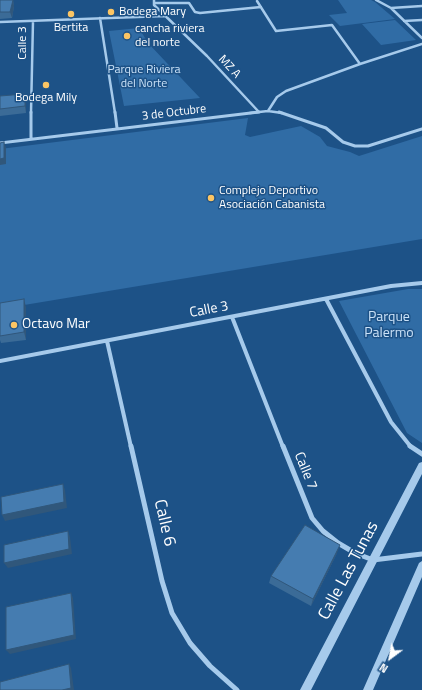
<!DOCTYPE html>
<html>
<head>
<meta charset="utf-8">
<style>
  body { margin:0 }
  #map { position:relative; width:422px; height:690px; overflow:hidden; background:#1d5287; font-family:"Titillium Web",sans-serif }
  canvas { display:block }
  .north { position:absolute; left:370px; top:638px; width:40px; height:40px; -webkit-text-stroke:3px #1d5287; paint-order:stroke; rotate:212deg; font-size:11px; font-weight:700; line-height:16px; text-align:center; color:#fff }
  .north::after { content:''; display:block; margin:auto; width:14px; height:18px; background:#fff; clip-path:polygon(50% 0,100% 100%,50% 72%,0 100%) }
</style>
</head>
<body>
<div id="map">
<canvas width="422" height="690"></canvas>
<div class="north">N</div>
</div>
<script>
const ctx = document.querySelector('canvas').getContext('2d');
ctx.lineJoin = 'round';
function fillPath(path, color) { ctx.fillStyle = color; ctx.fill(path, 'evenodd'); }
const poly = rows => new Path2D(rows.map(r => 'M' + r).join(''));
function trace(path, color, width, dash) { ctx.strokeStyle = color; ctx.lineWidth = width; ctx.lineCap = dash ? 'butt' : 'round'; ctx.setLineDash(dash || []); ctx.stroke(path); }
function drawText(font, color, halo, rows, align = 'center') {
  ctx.font = font + ' "Titillium Web",sans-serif'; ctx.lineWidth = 3; ctx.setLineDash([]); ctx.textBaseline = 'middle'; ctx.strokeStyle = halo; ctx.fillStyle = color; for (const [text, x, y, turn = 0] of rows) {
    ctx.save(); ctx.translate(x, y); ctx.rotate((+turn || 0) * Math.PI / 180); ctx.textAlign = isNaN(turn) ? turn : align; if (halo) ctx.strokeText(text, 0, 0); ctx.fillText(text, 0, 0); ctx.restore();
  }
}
const green = poly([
  [338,0,371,0,375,2,395,19,340,26,329,15,347,13],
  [395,20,416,40,381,45,362,24],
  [139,28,148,43,200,98,124,106,109,31],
  [248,118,245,135,250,137,301,126,320,137,327,146,350,152,359,156,422,136,422,239,0,309,0,149],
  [408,289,422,289,422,443,407,433,339,301]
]);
const minorFar3 = poly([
  [154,0,154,5,207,56,258,111],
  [376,0,391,8,422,38],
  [257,1,276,31,332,25,360,64],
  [154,3,189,3,195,12,200,13,261,7],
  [391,8,422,6],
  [100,18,115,113],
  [404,21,422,20],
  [0,22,165,16],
  [268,111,277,97,286,91,360,64,422,44],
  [31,113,33,21],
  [250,113,268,111,282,113]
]);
const minorFar2 = poly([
  [115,112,117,128],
  [279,112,326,128,343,142,355,146,368,146,422,129],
  [31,138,31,112],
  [0,143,259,112]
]);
const minorFar1 = poly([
  [326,299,391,422,411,447],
  [232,317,283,447],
  [107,341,131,447],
  [0,361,391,286,422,283]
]);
const minor = poly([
  [131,446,162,581,172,613,190,643,210,666,237,690],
  [283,446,312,518,323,531,338,543,355,553,373,560,422,554],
  [410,446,422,454]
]);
const tertiary = poly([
  [422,462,422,474,311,690,300,690,419,463,422,462],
  [422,561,422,577,373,690,363,690,419,563,422,561]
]);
const wall = poly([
  [13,0,14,6,12,18,0,19,0,1],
  [0,96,26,101,26,113,0,116],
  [26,307,26,340,1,343,0,340,0,336],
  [337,553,311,606,269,583,271,576]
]);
const shadedWall = poly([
  [13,0,14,6,12,18,10,12],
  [25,94,26,101,26,113,25,106],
  [4,142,6,148,6,164,0,165,0,159],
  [24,299,26,307,26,340,24,332],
  [63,484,65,490,67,508,5,521,2,515],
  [68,531,70,537,72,554,8,568,4,563],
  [340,545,337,553,311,606,313,599],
  [71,593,73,598,76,639,10,654,6,650],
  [69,664,71,668,74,690,62,690]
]);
const building = poly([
  [0,0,13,0,10,12,0,12,0,0],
  [25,94,25,106,0,109,0,96,25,94],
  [4,142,4,158,0,159,0,143,4,142],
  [24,299,24,332,0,336,0,303,24,299],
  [63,484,64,502,2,515,1,497,63,484],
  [305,525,340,545,313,599,271,576,305,525],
  [68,531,69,549,4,563,4,545,68,531],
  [71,593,74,635,6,650,6,607,71,593],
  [69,664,71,688,62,690,0,690,0,682,69,664]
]);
const markers = [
  [111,12,4,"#fbc564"],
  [71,14,4,"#fbc564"],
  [127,36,4,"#fbc564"],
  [46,85,4,"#fbc564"],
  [211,198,4,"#fbc564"],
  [14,325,4,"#fbc564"]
];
const farPoinames = [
  ["Bodega Mary",119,12],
  ["Bertita",71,28,"center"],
  ["cancha riviera",135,29],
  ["del norte",135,43],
  ["Bodega Mily",46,98,"center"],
  ["Complejo Deportivo",219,191],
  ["Asociación Cabanista",219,205]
];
const farStreetnames = [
  ["Calle 3",23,43,-90],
  ["MZ A",229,67,47],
  ["3 de Octubre",174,113,-7]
];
const farParknames = [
  ["Parque Riviera",144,70],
  ["del Norte",144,84]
];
const streetNames = [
  ["Calle 3",209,310,-11],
  ["Calle 7",305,471,68]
];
const parkNames = [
  ["Parque",389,318],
  ["Palermo",389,334]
];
const poiNames = [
  ["Octavo Mar",22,325]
];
const nearStreetnames = [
  ["Calle 6",164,523,77],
  ["Calle Las Tunas",349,571,-62]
];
fillPath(green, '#306ca5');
trace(minorFar3, '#a6caeb', 2.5);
trace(minorFar2, '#a6caeb', 3);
trace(minorFar1, '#a6caeb', 4);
trace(minor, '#a6caeb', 5);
fillPath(tertiary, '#a6caeb');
fillPath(wall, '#3b6b97');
fillPath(shadedWall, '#30577b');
fillPath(building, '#457cb0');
trace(building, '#30577b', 1);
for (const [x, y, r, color] of markers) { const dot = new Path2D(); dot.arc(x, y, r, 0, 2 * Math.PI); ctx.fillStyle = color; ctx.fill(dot); trace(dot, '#1d5287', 1.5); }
drawText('12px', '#fff', '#1d5287', farPoinames, 'left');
drawText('12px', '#fff', '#1d5287', farStreetnames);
drawText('12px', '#cbe2f8', '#1d5287', farParknames);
drawText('14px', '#fff', '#1d5287', streetNames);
drawText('14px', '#cbe2f8', '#1d5287', parkNames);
drawText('14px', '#fff', '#1d5287', poiNames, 'left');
drawText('17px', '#fff', '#1d5287', nearStreetnames);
</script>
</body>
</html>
